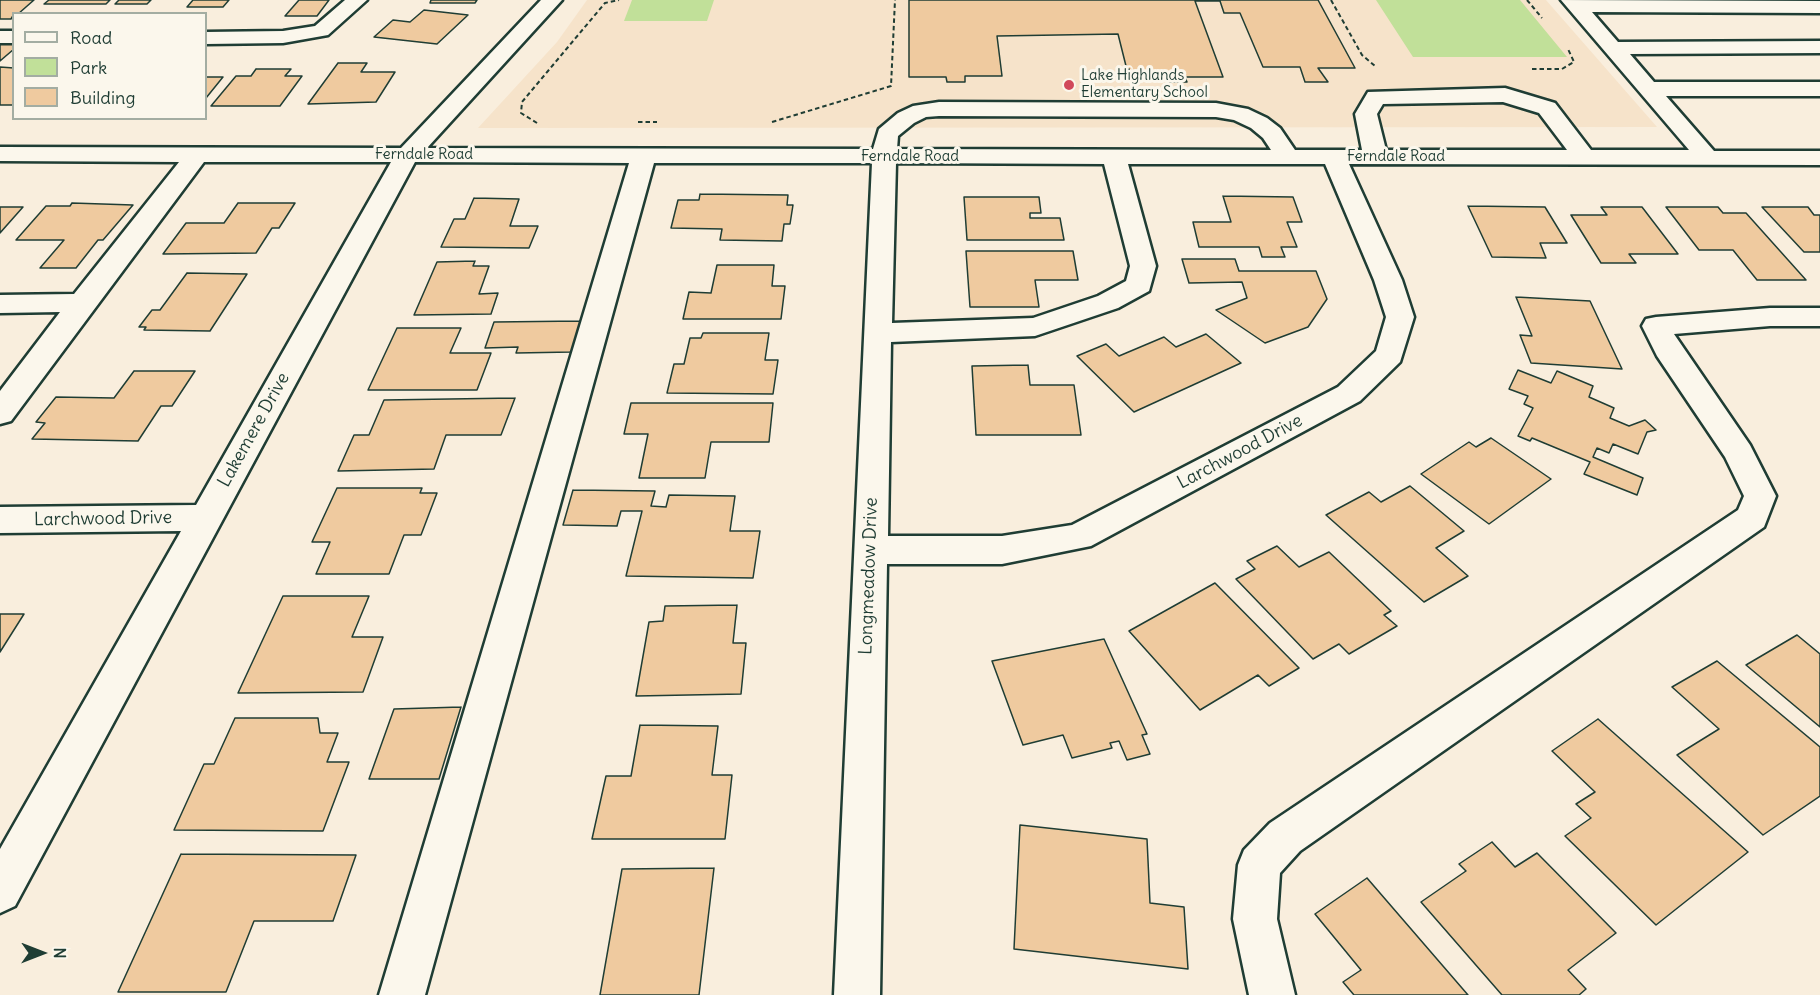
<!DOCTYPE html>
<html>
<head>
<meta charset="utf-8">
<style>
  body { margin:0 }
  #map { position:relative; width:1820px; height:995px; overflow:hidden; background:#f9eedd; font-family:Delius,sans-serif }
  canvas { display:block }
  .legend { position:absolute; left:12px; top:12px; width:195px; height:108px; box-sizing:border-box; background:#fbf7ec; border:2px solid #a3ada2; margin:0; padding:8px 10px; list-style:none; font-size:18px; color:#1f3d34 }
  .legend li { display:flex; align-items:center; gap:12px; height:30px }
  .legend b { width:30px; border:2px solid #a3ada2 }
  .north { position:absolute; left:12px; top:923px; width:60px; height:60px; -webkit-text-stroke:4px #fbf7ec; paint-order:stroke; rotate:90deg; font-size:16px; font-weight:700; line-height:24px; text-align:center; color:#1f3d34 }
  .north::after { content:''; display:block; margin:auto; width:21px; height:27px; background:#1f3d34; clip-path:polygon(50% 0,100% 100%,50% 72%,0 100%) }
</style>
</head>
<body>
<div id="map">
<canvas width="1820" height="995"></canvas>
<ul class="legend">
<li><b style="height:8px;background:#fbf7ec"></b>Road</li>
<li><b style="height:16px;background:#c1e099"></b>Park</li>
<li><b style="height:16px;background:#efca9f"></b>Building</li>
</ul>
<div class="north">N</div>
</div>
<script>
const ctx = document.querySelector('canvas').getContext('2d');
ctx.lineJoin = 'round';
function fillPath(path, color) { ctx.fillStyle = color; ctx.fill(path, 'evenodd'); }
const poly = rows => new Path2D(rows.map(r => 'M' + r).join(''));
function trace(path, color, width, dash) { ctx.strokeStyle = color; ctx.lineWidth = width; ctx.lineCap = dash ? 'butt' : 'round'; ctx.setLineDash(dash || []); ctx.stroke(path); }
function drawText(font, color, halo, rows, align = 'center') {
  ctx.font = font + ' Delius,sans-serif'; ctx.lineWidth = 6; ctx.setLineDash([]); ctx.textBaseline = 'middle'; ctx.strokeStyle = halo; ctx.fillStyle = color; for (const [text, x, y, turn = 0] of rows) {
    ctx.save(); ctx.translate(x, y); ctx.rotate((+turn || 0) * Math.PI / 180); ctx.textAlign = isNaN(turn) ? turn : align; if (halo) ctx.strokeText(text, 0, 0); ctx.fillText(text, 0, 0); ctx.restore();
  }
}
const built = poly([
  [587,0,1546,0,1657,127,478,128,557,42]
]);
const green = poly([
  [632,0,714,0,707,21,624,21],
  [1376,0,1520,0,1567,57,1413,57]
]);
const building = poly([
  [0,0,34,0,18,14,14,14,11,19,0,19,0,0],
  [49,0,110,0,106,4,44,4,49,0],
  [119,0,151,0,147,4,115,4,119,0],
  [193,0,229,0,223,7,187,7,193,0],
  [299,0,329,0,317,16,285,16,299,0],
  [431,0,477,0,475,3,430,3,431,0],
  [909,0,1318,0,1355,68,1318,68,1328,82,1305,82,1300,67,1263,67,1240,13,1224,13,1220,1,1195,1,1223,77,1185,77,1187,82,1169,82,1168,78,1129,78,1118,34,997,36,1002,76,965,76,965,82,947,82,946,77,909,77,909,0],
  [424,10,468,15,437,44,374,37,393,20,410,22,424,10],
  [0,40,14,41,14,49,0,61,0,40],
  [338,63,367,63,361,72,395,72,376,102,308,104,338,63],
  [0,67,14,68,14,105,0,105,0,67],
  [256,69,291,69,285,76,302,76,280,106,211,106,236,76,251,76,256,69],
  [206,77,223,77,206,98,206,77],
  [700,194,788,195,787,205,793,205,790,224,784,224,782,241,720,240,722,229,671,228,678,200,699,200,700,194],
  [1223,196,1293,197,1302,222,1287,222,1297,247,1281,247,1285,257,1262,257,1259,247,1199,247,1193,222,1231,222,1223,196],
  [964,197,1039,197,1041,213,1030,213,1030,218,1060,218,1064,240,967,240,964,197],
  [474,198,519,199,510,226,538,226,529,248,441,247,454,219,465,219,474,198],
  [72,203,133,205,103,240,98,240,76,268,40,268,64,240,16,240,46,206,70,206,72,203],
  [238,203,295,203,279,228,272,228,256,253,163,254,186,223,224,223,238,203],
  [1468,206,1545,207,1567,243,1540,243,1546,258,1492,257,1468,206],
  [0,207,23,207,0,233,0,207],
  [1601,207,1642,207,1678,254,1629,254,1636,263,1601,263,1571,215,1607,215,1601,207],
  [1666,207,1718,207,1723,213,1746,213,1806,280,1757,280,1733,250,1699,250,1666,207],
  [1762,207,1808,207,1814,215,1820,215,1820,252,1804,252,1762,207],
  [966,251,1073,251,1078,280,1035,280,1039,307,970,307,966,251],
  [1182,259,1235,259,1239,271,1316,271,1327,299,1308,327,1265,343,1216,310,1247,298,1242,282,1189,283,1182,259],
  [475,261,473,266,489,266,479,294,498,293,491,314,414,315,437,262,475,261],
  [717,265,774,265,772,286,785,286,781,319,683,319,689,292,711,293,717,265],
  [187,273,247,274,210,331,144,330,146,327,139,327,152,310,160,310,187,273],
  [1516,297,1590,301,1622,369,1531,363,1520,335,1532,336,1516,297],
  [581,321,572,352,516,353,518,347,485,348,494,322,581,321],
  [397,328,461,328,450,353,491,353,477,390,368,390,397,328],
  [703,333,769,333,765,360,778,360,773,394,667,393,674,364,684,364,690,338,701,338,703,333],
  [1206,334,1241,363,1134,412,1077,356,1106,344,1119,356,1164,337,1176,347,1206,334],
  [1028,365,1030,385,1074,385,1081,435,976,435,972,366,1028,365],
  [1518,370,1551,383,1557,371,1593,386,1589,397,1614,408,1610,418,1629,426,1645,420,1656,430,1647,432,1638,454,1613,444,1609,453,1597,448,1593,457,1643,478,1637,495,1584,474,1590,462,1532,438,1530,441,1518,436,1533,408,1524,404,1528,396,1509,389,1518,370],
  [134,371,195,371,172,406,161,406,138,441,32,439,45,423,36,422,56,397,114,398,134,371],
  [515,398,501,435,446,435,434,469,338,471,354,435,369,435,384,400,515,398],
  [631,403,773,403,769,442,711,442,705,478,639,478,648,434,624,434,631,403],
  [1491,438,1551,479,1489,524,1421,474,1469,442,1476,447,1491,438],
  [1410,486,1464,531,1436,548,1468,576,1424,602,1326,515,1369,492,1381,502,1410,486],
  [337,488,422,488,420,493,437,493,421,535,404,535,389,574,316,574,330,542,312,542,337,488],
  [573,490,655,491,651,506,666,507,669,495,735,496,730,531,760,531,753,578,626,576,642,511,621,511,617,526,563,525,573,490],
  [1277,546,1299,567,1329,552,1391,611,1384,615,1397,626,1349,654,1339,644,1313,659,1236,579,1255,569,1247,561,1277,546],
  [1215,583,1299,668,1269,686,1258,675,1200,710,1129,631,1215,583],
  [283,596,369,596,352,637,383,637,363,692,238,693,283,596],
  [737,605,733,643,746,643,741,694,636,696,649,622,663,621,665,606,737,605],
  [0,614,24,614,0,652,0,614],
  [1797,635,1820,654,1820,727,1746,665,1797,635],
  [1104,639,1147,734,1142,735,1150,754,1127,760,1119,741,1110,743,1112,748,1072,758,1063,735,1023,745,992,661,1104,639],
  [1717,661,1820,747,1820,796,1763,835,1677,755,1719,729,1672,687,1717,661],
  [461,707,439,779,369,779,394,709,461,707],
  [235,718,318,718,320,733,338,733,327,762,349,762,323,831,174,830,204,764,214,764,235,718],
  [1598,719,1748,852,1656,925,1565,836,1591,818,1576,804,1595,792,1552,751,1598,719],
  [640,725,718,726,712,775,732,775,725,839,592,839,606,776,631,776,640,725],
  [1020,825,1147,839,1150,903,1184,907,1188,969,1014,949,1020,825],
  [1492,842,1515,867,1537,853,1616,933,1568,970,1586,989,1579,995,1502,995,1421,902,1466,871,1459,864,1492,842],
  [181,854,356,855,333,921,254,921,226,992,118,992,181,854],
  [714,868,699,995,600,995,622,869,714,868],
  [1367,878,1468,995,1354,995,1343,982,1361,970,1315,914,1367,878]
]);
const path = poly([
  [1331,0,1362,55,1375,66],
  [1527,0,1542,18],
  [1532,69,1562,69,1574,62,1568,49],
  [638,122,657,122],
  [772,122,891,86,895,0],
  [537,123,521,113,522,102,605,3,619,0]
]);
const minor = poly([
  [345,0,367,0,328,35,283,43,206,44,206,32,283,31,315,26,345,0],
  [541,0,562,0,427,148,873,149,879,129,898,113,913,106,939,102,1216,103,1248,109,1267,118,1280,128,1295,150,1362,150,1355,114,1368,92,1505,88,1555,103,1591,150,1689,150,1561,0,1820,1,1820,13,1592,12,1618,42,1820,41,1820,53,1630,54,1654,82,1820,82,1820,96,1666,96,1714,151,1820,151,1820,165,1349,164,1402,280,1414,317,1400,362,1360,401,1091,546,1002,564,887,564,880,995,834,995,872,163,654,163,425,995,379,995,629,163,415,162,15,906,0,913,0,849,181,531,0,533,0,507,196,505,391,162,204,162,11,421,0,424,0,391,60,312,0,313,0,295,74,294,179,162,0,161,0,147,401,148,541,0],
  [1503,102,1539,113,1567,150,1386,150,1377,114,1383,104,1503,102],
  [939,116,1216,117,1234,120,1251,128,1263,138,1271,150,897,149,898,136,914,123,926,117,939,116],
  [896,163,1104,164,1130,266,1126,281,1098,296,1033,318,892,323,896,163],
  [1128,164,1325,164,1374,280,1386,317,1376,351,1338,387,1072,525,1002,536,888,536,891,342,1035,336,1118,308,1149,291,1156,266,1128,164],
  [0,31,14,31,14,43,0,43,0,31],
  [1770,308,1820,308,1820,326,1770,326,1674,334,1750,445,1776,496,1764,527,1300,851,1280,873,1277,919,1295,995,1249,995,1233,919,1238,865,1244,850,1270,823,1738,510,1744,496,1725,457,1657,356,1642,326,1646,319,1656,317,1770,308]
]);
const markers = [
  [1069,85,6,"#d1495b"]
];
const farPoinames = [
  ["Lake Highlands",1081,76],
  ["Elementary School",1081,93]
];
const farStreetnames = [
  ["Ferndale Road",424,155],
  ["Ferndale Road",910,157],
  ["Ferndale Road",1396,157]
];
const streetNames = [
  ["Lakemere Drive",254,430,-61],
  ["Larchwood Drive",1240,452,-28],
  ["Larchwood Drive",103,519,-1],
  ["Longmeadow Drive",869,576,-88]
];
fillPath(built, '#f6e3ca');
fillPath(green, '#c1e099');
fillPath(building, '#efca9f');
trace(building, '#1f3d34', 1.5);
trace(minor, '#1f3d34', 5);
trace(path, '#1f3d34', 2, [4.5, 3]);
fillPath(minor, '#fbf7ec');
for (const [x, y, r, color] of markers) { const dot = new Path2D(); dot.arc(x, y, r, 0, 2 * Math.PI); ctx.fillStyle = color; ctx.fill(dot); trace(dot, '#fbf7ec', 2); }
drawText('15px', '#1f3d34', '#fbf7ec', farPoinames, 'left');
drawText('15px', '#1f3d34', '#fbf7ec', farStreetnames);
drawText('18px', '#1f3d34', '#fbf7ec', streetNames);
</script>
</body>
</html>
